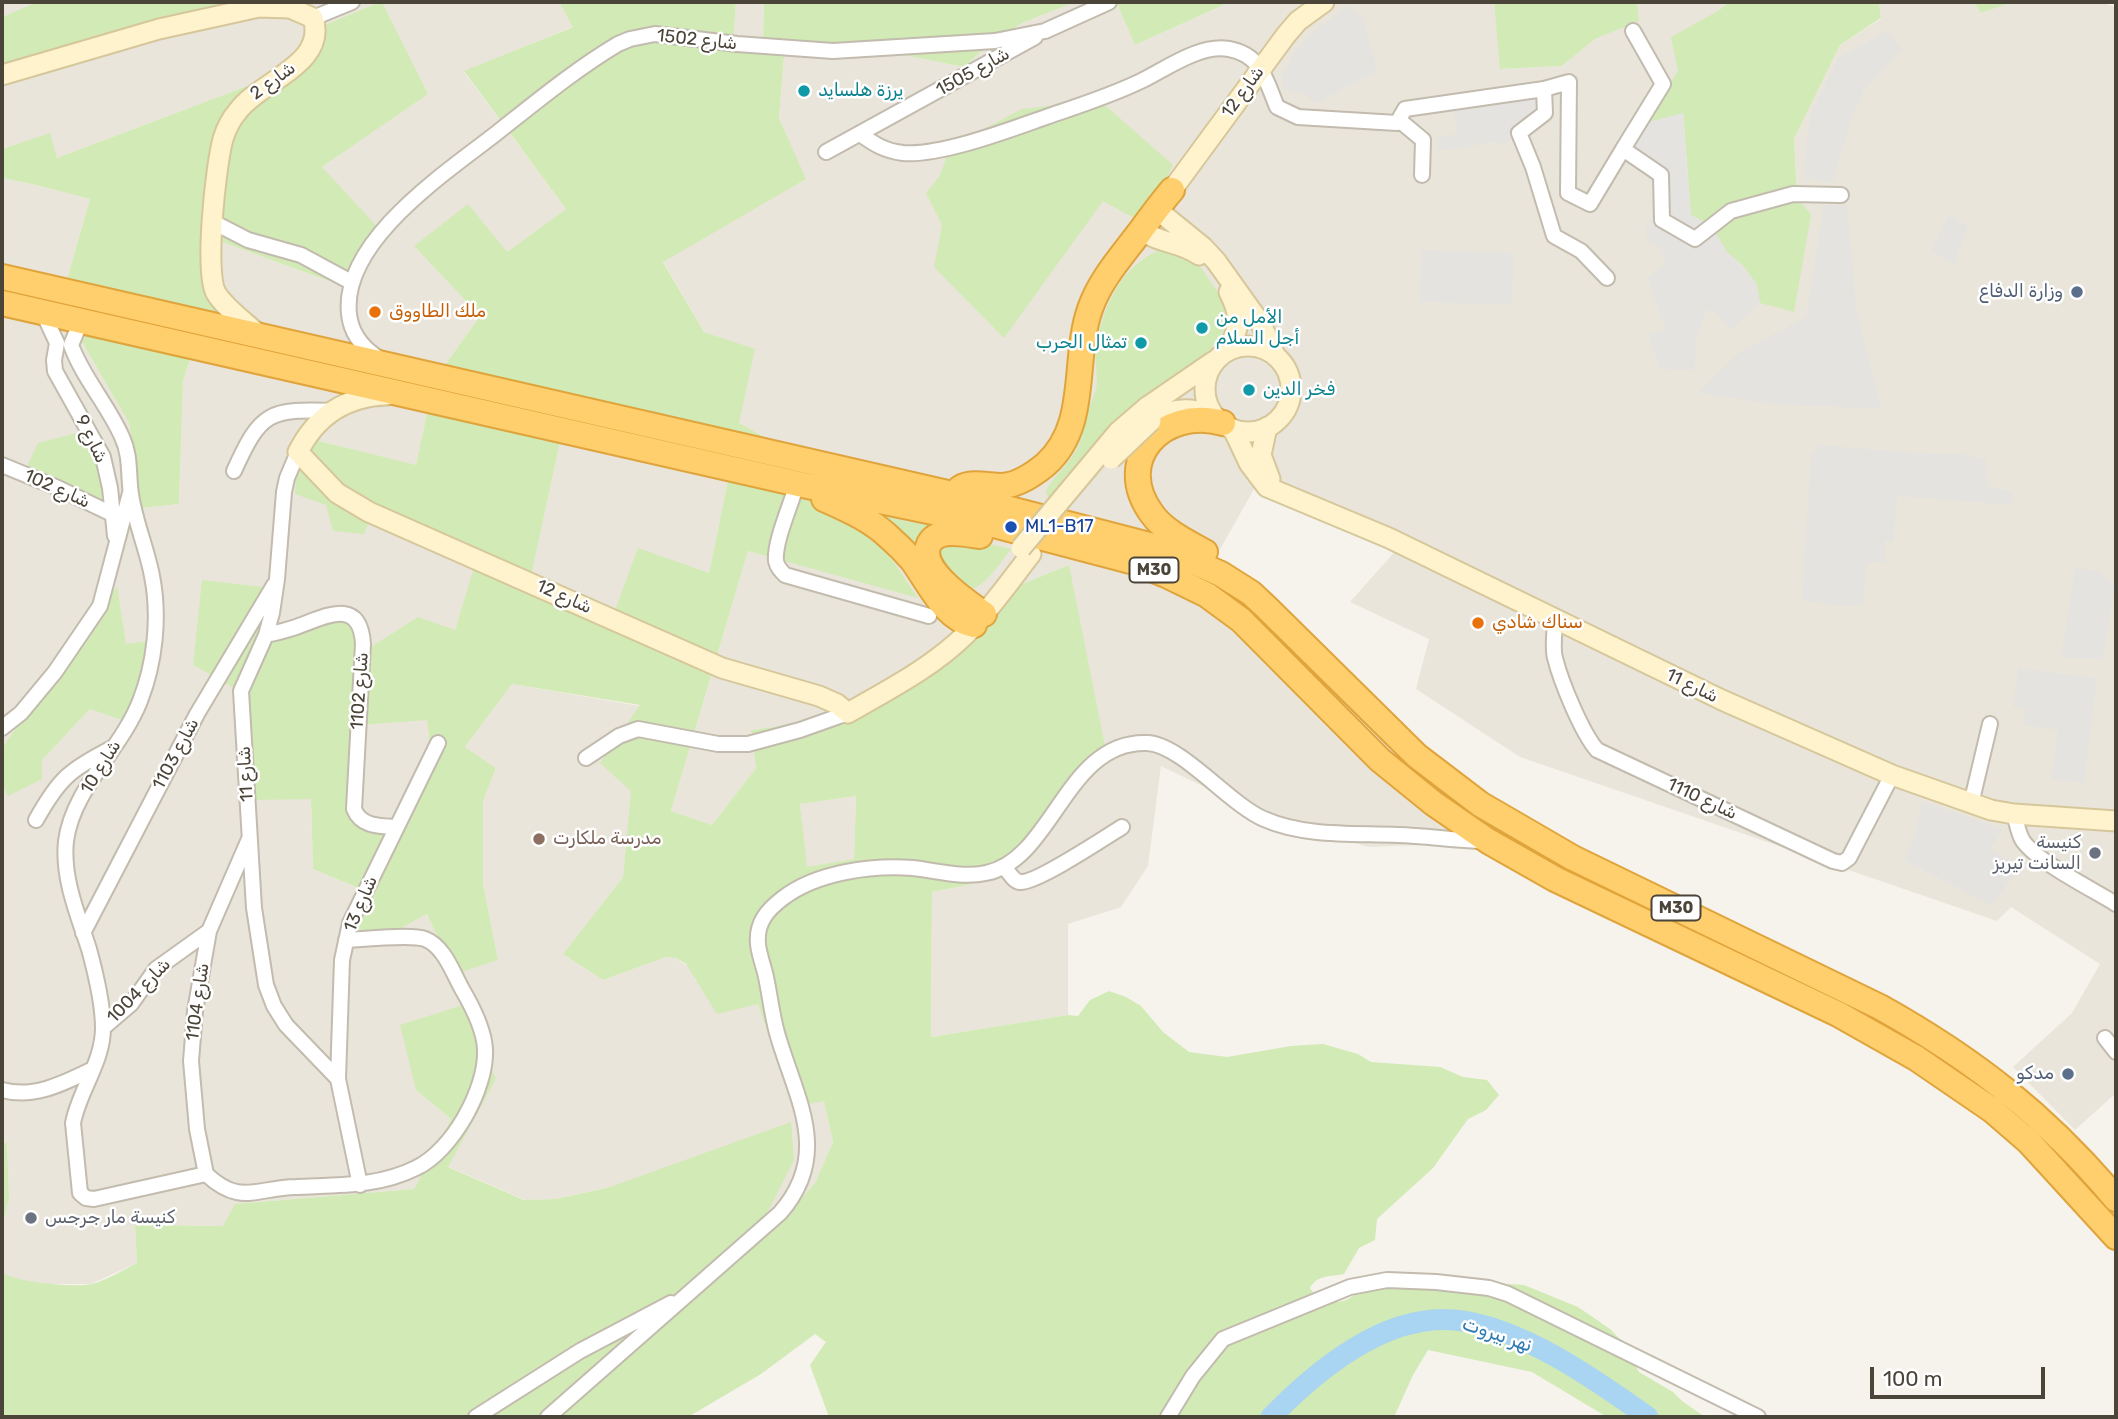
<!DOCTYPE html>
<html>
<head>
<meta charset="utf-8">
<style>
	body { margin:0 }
	#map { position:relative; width:2118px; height:1419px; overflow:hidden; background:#f6f3ec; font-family:Rubik,sans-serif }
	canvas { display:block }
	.frame { position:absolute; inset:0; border:4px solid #4b4439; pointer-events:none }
	.scale { position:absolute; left:1870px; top:1367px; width:175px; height:32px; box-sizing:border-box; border:4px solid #4b4439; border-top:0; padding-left:9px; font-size:21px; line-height:24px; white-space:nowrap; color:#4b4439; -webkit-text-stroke:5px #fff; paint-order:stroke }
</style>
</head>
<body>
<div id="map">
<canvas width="2118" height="1419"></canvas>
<div class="frame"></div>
<div class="scale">100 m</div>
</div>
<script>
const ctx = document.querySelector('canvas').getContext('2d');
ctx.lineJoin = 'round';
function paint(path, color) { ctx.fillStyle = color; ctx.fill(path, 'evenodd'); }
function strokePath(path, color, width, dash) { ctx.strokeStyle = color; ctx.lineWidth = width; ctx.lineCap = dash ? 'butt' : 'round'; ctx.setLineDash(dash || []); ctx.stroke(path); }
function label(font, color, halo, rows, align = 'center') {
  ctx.font = font + ' Rubik,"Noto Sans Arabic",sans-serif'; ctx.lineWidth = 5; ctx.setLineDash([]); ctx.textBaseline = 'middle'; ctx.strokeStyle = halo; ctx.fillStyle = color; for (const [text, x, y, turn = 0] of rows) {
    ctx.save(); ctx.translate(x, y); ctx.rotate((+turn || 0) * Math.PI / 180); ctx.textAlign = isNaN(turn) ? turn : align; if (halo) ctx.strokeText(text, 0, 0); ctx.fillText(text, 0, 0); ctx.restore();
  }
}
paint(new Path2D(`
	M2 2H37L2 17Z
	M305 2H380L322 26 315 37 263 80 57 158 49 134 2 149V66L22 59 201 15 306 4Z
	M382 2H559L574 26 464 72 566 209 507 252 414 246 480 316 434 380 416 466 320 441 370 517 480 552 455 630 368 649 279 634 203 580 193 665 249 696 253 799H311L313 869 356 887 394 932 427 914 455 973 498 960 483 884V801L496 768 465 747 512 684 640 706 623 877 563 954 603 980 666 957 676 958 691 969 696 981 758 1004 793 1107 824 1100 833 1142 815 1183 774 1229 762 1223 609 1187 556 1199 525 1200 447 1166 496 1079 416 1090 451 1119 414 1189 236 1204 224 1226 135 1225 137 1263 91 1284H45L7 1277 2 1272V1228L9 1198 7 1143 2 1142V784L9 795 90 709 123 719 130 713 126 644 116 587 2 748V178L32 184 90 199 60 304 129 423 142 508 179 504 183 381 199 332 220 316 217 304 219 253 222 242 348 288 322 167 427 94Z
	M736 2H764L763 42 793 47 898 54 964 67 987 46 1022 23 1076 2H1116L1135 45 1230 2H1494L1501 69 1562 66 1595 39 1638 21 1637 2H1729L1718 11 1646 123 1714 218 1717 235 1757 285 1797 197 1794 139 1840 45 1881 19 1879 2H1974L1981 13 2013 2H2099L2116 7V1093L2075 1130 2013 1067 2072 1013 2100 964 2011 907 1997 921 1520 757 1416 689 1429 639 1350 602 1406 539 1254 489 1213 562 1500 842 1369 847 1273 820 1161 766 1148 866 1121 907 1068 924V1015L931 1037 932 892 968 885 1069 565 1010 589 920 664 821 717 775 727 751 730 756 768 712 825 671 811 748 551 917 597 836 476 739 423 754 350 704 332 663 261 805 179 779 118 784 57 733 47Z
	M560 442 729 476 709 573 614 613 532 572Z
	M427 719 430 745 392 827 355 820 359 725Z
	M856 796 854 859 806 868 800 804Z`), '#eae5da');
paint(new Path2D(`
	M37 2H305L306 5 201 15 22 59 2 66V17Z
	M380 2H382L428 94 322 167 383 233 348 288 222 242C216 264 215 294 220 316L199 332 183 381 179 504 142 508 129 423 60 304 90 199 32 184 2 178V149L50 133 57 158 263 80 276 74 322 26Z
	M559 2H736L733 47 784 57 779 118 806 179 663 262 704 332 755 349 739 423 836 476 918 598 748 551 671 811 712 825 756 768 751 730 774 727 821 717 883 690 1010 589 1069 565 1105 746 1030 858 968 885 932 892 931 1037 1068 1015 1078 1016 1090 1000 1109 991 1126 997 1141 1006 1163 1032 1189 1052 1227 1057 1291 1046 1323 1044 1358 1054 1371 1062 1440 1067 1463 1077 1487 1080 1499 1095 1486 1110 1468 1119 1433 1168 1377 1219 1375 1240 1359 1248 1344 1274C1330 1277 1318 1274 1310 1288 1321 1307 1348 1307 1360 1288L1496 1283 1524 1285 1578 1307 1610 1329 1623 1342 1639 1372 1673 1392 1682 1401 1705 1417H1607L1532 1372 1428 1350 1413 1375 1394 1417H829L810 1365 826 1342 815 1334 761 1374 688 1417H2V1272C13 1282 76 1288 92 1284 107 1280 123 1270 137 1263L135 1225 223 1226 235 1204 414 1189 451 1119 416 1090 400 1025 463 1005 496 1079 448 1167 524 1200 556 1199 610 1187 791 1122 794 1160 762 1223 774 1229 815 1183 833 1142 824 1101 793 1107 758 1004 717 1014 686 964 676 958 666 957 603 980 563 954 623 877 631 791 600 763 640 705 512 684 465 747 496 768 483 801V884L498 960 455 974 427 914 394 932 351 929 356 887 313 869 311 799 253 800 248 696 193 665 202 580 271 588 255 615 279 634 350 614 368 649 418 617 455 630 479 551 370 518 364 534 333 531 326 505 295 494C297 467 297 458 319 441L416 465 434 380 480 316 414 246 468 204 507 252 566 209 464 71 573 27ZM560 442 729 476 709 573 638 548 614 613 532 572ZM427 720 430 746 392 827 355 820 360 725ZM856 796 854 859 807 867 800 804Z
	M764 2H1076L1022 23 987 46 964 67 898 54 793 47 763 43Z
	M1116 2H1230L1135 45Z
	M1494 2H1637L1639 21 1595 39 1562 66 1500 69Z
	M1729 2H1879L1881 18 1840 45 1794 139 1797 197 1811 215 1794 312 1760 303 1757 285 1743 266 1727 252 1717 235 1714 219 1702 221 1691 215 1683 114 1645 123 1678 71 1671 37 1718 11Z
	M1974 2H2013L1981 13Z
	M1099 100 1173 165 1143 223 1103 201 1004 338 934 267 942 225 926 193 939 177 951 146 1022 109Z
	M1163 249 1189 255 1200 266 1224 302 1227 313 1226 327 1211 349 1126 414 1050 502 1046 492C1050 479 1072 462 1079 445 1083 435 1084 423 1087 413 1090 404 1096 393 1097 383 1097 372 1095 361 1096 350 1101 309 1122 263 1163 249Z
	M88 430 100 464 108 512 25 471 38 443Z
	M875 513 908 522 932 524 920 532 913 549Z
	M968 539 1011 549C1002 560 979 598 963 587 953 581 944 567 936 558L939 543Z
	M117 586 126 644 151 641 150 654 130 713 122 720 90 709 42 760V779L8 796 2 784V748Z
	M2 1142 7 1143 9 1198 2 1228Z`), '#d2eab5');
paint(new Path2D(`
	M1348 6 1363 18 1378 72 1344 88 1321 102 1314 103 1306 94 1284 90 1281 77 1294 53 1313 32Z
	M1887 31 1902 49 1863 91 1850 123 1832 183 1803 177 1810 114 1838 58Z
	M1543 82 1556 83 1552 103 1547 114 1523 135 1499 145 1494 142 1484 143 1457 149 1438 150 1436 138 1457 134 1452 95 1490 92 1491 88Z
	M1683 113 1691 215 1702 221 1714 218 1717 235 1727 252 1743 266 1757 285 1760 303 1731 330 1716 313 1707 309 1695 341 1697 357 1693 370 1660 369 1648 334 1666 330 1647 277 1666 264 1659 247 1648 241 1646 229 1652 217 1653 184 1637 165 1628 158 1645 123Z
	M1824 205H1847L1857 314 1882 409 1772 404 1698 393 1740 352 1806 317Z
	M1949 215 1968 226 1954 264 1931 251Z
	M1422 250 1514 253 1512 305 1420 302Z
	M1821 445 1915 453 1961 454 1985 459 1987 486 2012 491V505L1897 496 1894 541H1885V562L1867 563 1863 605 1839 606 1802 600 1811 454Z
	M2075 568 2096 570 2115 585 2103 659 2061 658Z
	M2018 668 2097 678 2084 783 2051 779 2058 730 2023 725 2025 709 2013 707Z
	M1921 801 2003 829 1990 849 2018 867 1992 906 1904 860 1916 834Z`), '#e5e3e0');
strokePath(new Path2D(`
	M1271 1417C1317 1370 1384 1314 1454 1320 1520 1326 1596 1380 1648 1417`), '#a9d4f2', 21);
const street = new Path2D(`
	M313 18 352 2
	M1633 31 1663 84 1623 149 1661 175 1662 220 1695 239 1731 211 1793 194 1841 195
	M1544 89 1545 113 1519 133 1533 167 1554 236 1581 251 1607 278
	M1399 120 1423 140 1422 175
	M860 134C874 144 885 151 903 153 941 156 1009 130 1046 117 1078 106 1110 96 1141 81 1166 69 1199 44 1229 49 1262 55 1266 81 1277 107L1298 117 1397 123 1405 109 1544 89 1569 82 1568 193 1590 204 1623 149
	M826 152 1035 37
	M213 222 248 240 301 255 351 282
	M43 313 57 343 54 360 55 371 103 457 110 488 115 536
	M81 321 71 345C83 378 108 405 122 437 131 456 128 475 131 494 135 522 147 549 152 576 160 617 155 663 140 701 121 750 73 788 66 841 62 878 78 915 89 949 95 971 103 1005 103 1028 103 1062 79 1091 73 1123L80 1193 86 1198 94 1199 206 1174
	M377 357C362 347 351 333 349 314 341 241 447 172 498 132 536 102 576 69 618 44L630 39 655 34 737 44 833 51 995 41 1045 31 1109 2
	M298 452 287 478 284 492 277 579 272 613 266 635 241 691 254 908 266 985 274 1006 286 1025 338 1079
	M2 465 58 488 112 514
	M234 471C261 411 269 409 334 411
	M797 483C792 503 774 541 776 561 777 567 781 571 785 575L929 616
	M1555 619C1555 631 1552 647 1555 658 1561 682 1582 733 1597 750L1833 861 1842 863 1849 858 1892 775
	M266 635C275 633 284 631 293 628 321 619 360 594 363 644L354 809C361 827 380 826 396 827
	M2 728 21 713 55 672 100 606 130 493
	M586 758 619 736 638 729 718 744H748L800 730 848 713
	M1971 804 1990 724
	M2014 814C2017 823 2018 833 2023 841 2039 863 2092 889 2116 904
	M36 820C60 777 69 771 112 748
	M1004 867C1009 872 1013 881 1020 882 1035 884 1106 837 1122 827
	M83 933 197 714 274 585
	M103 1028 131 1004 156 969 209 931
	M2105 1038 2116 1052
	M2 1090C34 1099 64 1083 93 1069
	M206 1174C240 1206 255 1188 296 1187 337 1185 378 1187 416 1168 452 1151 487 1089 485 1049 484 1029 472 1006 462 989 453 973 444 946 425 939 412 934 363 939 346 940
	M206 1174 197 1129 191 1061 195 1011 209 931 249 839
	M360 1185 338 1079 342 960 350 923 438 743
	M476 1417 580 1351 671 1303
	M548 1417 780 1213C833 1153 795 1097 777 1033 772 1015 770 996 766 977 764 967 759 955 758 944 756 923 767 910 783 898 817 872 872 865 913 868 938 871 962 878 986 873 1053 860 1066 740 1147 743 1181 744 1229 804 1264 819 1305 837 1354 833 1398 835 1426 836 1454 840 1483 841
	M1168 1417 1193 1376 1223 1339 1350 1287 1387 1280 1436 1282 1489 1288 1508 1294 1758 1417`);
const secondary = new Path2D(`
	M2 75 159 29 259 7 290 8 313 18C328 64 260 81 238 111 231 119 226 129 223 139 216 164 204 272 216 293 225 308 245 322 258 334
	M1172 190 1286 35 1298 21 1324 2
	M1155 208 1203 247 1216 261 1261 324 1275 355
	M1141 230C1158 243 1181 242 1199 255
	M1205 389a43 43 0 1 1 86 0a43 43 0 1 1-86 0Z
	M1226 352C1241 327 1242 318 1229 292
	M387 395C346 396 316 416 298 452L337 493 369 512 722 668 819 696 837 704 848 713C888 690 933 667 966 634 990 610 1010 581 1031 554
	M1147 407 1214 361
	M1151 421C1168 410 1187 406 1207 414
	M1267 427 1261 455 1270 479
	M1233 429 1249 463 1267 487 1389 538 1722 700 1892 775 1991 810 2014 814 2116 821`);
const highway = new Path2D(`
	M2 277 956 495 1165 549 1221 574 1251 593 1266 607 1417 756 1480 804 1573 858 1880 1007C1975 1060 2046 1116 2116 1199
	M2 303 803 485 986 523 1134 562 1166 575 1207 595 1241 620 1380 760 1433 803 1488 841 1555 879 1838 1014 1916 1058 1992 1110 2029 1142 2116 1237
	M960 488C972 481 988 486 1002 486 1017 485 1034 474 1045 465 1090 426 1072 360 1090 309 1100 280 1121 257 1139 233 1150 218 1160 204 1172 190
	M824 499C848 510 870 519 889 537 897 544 905 552 912 560 929 583 944 619 974 625
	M980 536C965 534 938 527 929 544 917 569 967 602 984 614
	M1205 552C1187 542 1164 531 1152 514 1112 460 1163 406 1223 423`);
strokePath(street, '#c2bbae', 18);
strokePath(secondary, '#d6c79b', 23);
strokePath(highway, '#e0a43c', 28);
strokePath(street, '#fff', 14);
strokePath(secondary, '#fff3cd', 19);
strokePath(highway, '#ffcf6e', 24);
const secondaryBridge = new Path2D(`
	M1111 459 1151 421
	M1021 548 1118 432 1147 407`);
strokePath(secondaryBridge, '#d6c79b', 23, []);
strokePath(secondaryBridge, '#fff3cd', 19);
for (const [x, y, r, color] of [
	[804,91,7,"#0f9aa8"],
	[2077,292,7,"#5c6f8a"],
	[375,312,7,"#e8710a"],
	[1202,328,7,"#0f9aa8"],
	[1141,343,7,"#0f9aa8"],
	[1249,390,7,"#0f9aa8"],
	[1011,527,7,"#1a4fb4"],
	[1478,623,7,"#e8710a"],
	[539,839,7,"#8d6e63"],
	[2095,853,7,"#6b7280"],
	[2068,1074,7,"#5c6f8a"],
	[31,1218,7,"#6b7280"]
]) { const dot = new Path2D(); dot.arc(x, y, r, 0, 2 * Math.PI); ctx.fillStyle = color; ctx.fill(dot); strokePath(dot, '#fff', 2.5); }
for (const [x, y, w] of [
	[1154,570,49],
	[1676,908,49]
]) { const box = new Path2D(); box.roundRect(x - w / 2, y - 12.5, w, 25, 5); ctx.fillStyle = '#fff'; ctx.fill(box); strokePath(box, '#4b4439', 2); }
label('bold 16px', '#4b4439', null, [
	["M30",1154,570],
	["M30",1676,908]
]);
label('18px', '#4b4439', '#fff', [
	["شارع 1502",697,40,6],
	["شارع 1505",973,72,-29],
	["شارع 2",273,81,-36],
	["شارع 12",1243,92,-54],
	["شارع 9",91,439,64],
	["شارع 102",57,489,24],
	["شارع 12",564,597,24],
	["شارع 11",1692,686,26],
	["شارع 1102",360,691,-86],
	["شارع 1103",176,754,-62],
	["شارع 10",101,767,-58],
	["شارع 11",246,774,-93],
	["شارع 1110",1702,799,25],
	["شارع 13",361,904,-67],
	["شارع 1004",139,991,-46],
	["شارع 1104",198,1002,-82]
]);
label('18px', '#0d838f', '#fff', [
	["يرزة هلسايد",818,91],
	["الأمل من",1216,318],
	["أجل السلام",1216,339],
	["تمثال الحرب",1127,343,"right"],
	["فخر الدين",1263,390]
], 'left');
label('18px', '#4e5e75', '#fff', [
	["وزارة الدفاع",2063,292],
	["مدكو",2054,1074]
], 'right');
label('18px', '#c56008', '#fff', [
	["ملك الطاووق",389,312],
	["سناك شادي",1492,623]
], 'left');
label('18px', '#164399', '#fff', [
	["ML1-B17",1025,527]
], 'left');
label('18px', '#785e54', '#fff', [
	["مدرسة ملكارت",553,839]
], 'left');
label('18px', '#5b616d', '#fff', [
	["كنيسة",2081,843],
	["السانت تيريز",2081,864],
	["كنيسة مار جرجس",45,1218,"left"]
], 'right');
label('italic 19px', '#2e7ab2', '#fff', [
	["نهر بيروت",1497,1335,19]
]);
</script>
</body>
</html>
